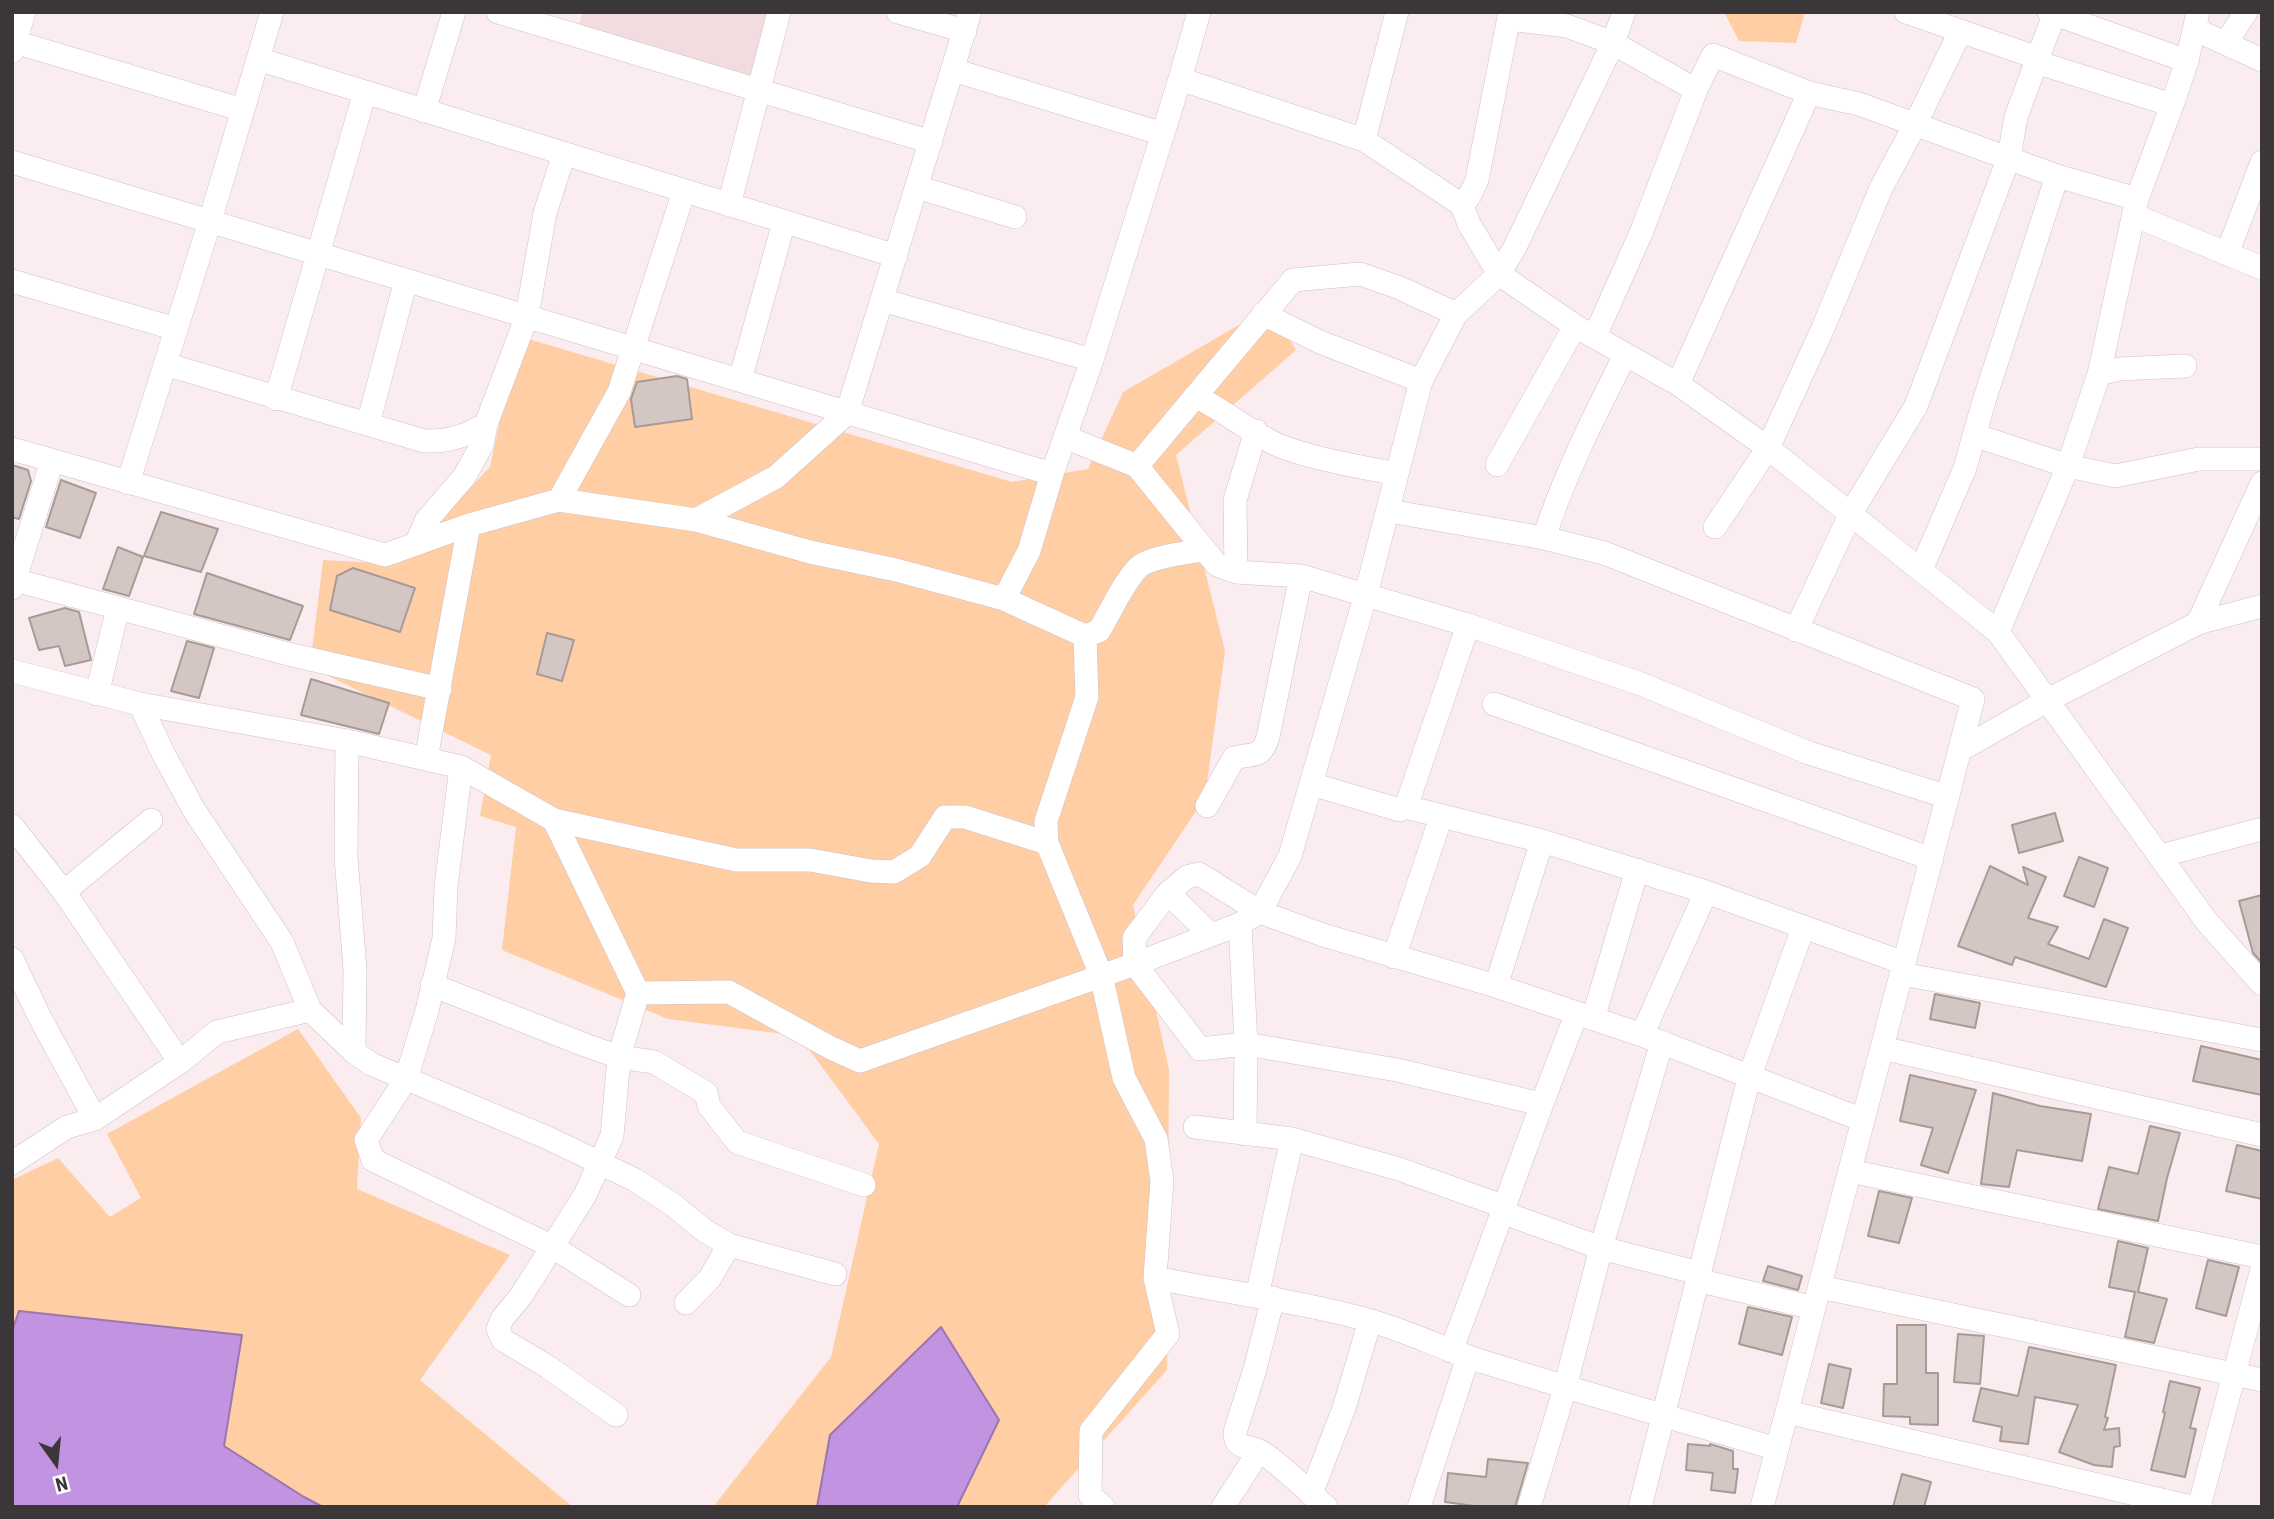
<!DOCTYPE html>
<html>
<head>
<meta charset="utf-8">
<style>
	body { margin:0 }
	#map { position:relative; width:2274px; height:1519px; overflow:hidden; background:#fbecef; font-family:"Roboto Condensed",sans-serif }
	canvas { display:block }
	.frame { position:absolute; inset:0; border:14px solid #3b3637; pointer-events:none }
	.north { position:absolute; left:21px; top:1428px; width:70px; height:70px; -webkit-text-stroke:5px #fff; paint-order:stroke; rotate:165deg; font-size:19px; font-weight:700; line-height:28px; text-align:center; color:#3b3637 }
	.north::after { content:''; display:block; margin:auto; width:24px; height:32px; background:#3b3637; clip-path:polygon(50% 0,100% 100%,50% 72%,0 100%) }
</style>
</head>
<body>
<div id="map">
<canvas width="2274" height="1519"></canvas>
<div class="frame"></div>
<div class="north">N</div>
</div>
<script>
const ctx = document.querySelector('canvas').getContext('2d');
ctx.lineJoin = 'round';
function paint(path, color) { ctx.fillStyle = color; ctx.fill(path, 'evenodd'); }
function strokePath(path, color, width, dash) { ctx.strokeStyle = color; ctx.lineWidth = width; ctx.lineCap = dash ? 'butt' : 'round'; ctx.setLineDash(dash || []); ctx.stroke(path); }
paint(new Path2D(`
	M583 12H771L753 77 579 24Z`), '#f2dce0');
paint(new Path2D(`
	M1724 12H1805L1796 43 1739 41Z
	M1270 307 1296 350 1176 455 1225 651 1205 798 1133 905 1169 1070 1167 1370 1044 1507H713L831 1357 879 1144 799 1036 668 1019 502 950 516 827 480 816 491 755 310 667 323 560 398 564 490 467 518 336 1012 482 1088 469 1123 392Z
	M298 1029 361 1118 357 1189 510 1255 420 1380 573 1507H12V1180L58 1158 110 1217 141 1198 107 1134Z`), '#ffcea5');
const water = new Path2D(`
	M19 1311 242 1335 224 1446 304 1497 323 1507H12V1331Z
	M941 1327 999 1420 957 1507H817L830 1435Z`);
paint(water, '#c293e1');
strokePath(water, '#9a77ae', 2);
const building = new Path2D(`
	M677 376 687 379 692 419 635 427 631 399 637 382Z
	M12 465 28 470 31 481 19 519 12 517Z
	M61 480 96 493 80 538 46 527Z
	M161 512 218 529 201 572 144 556Z
	M118 547 143 557 129 596 103 589Z
	M353 568 415 588 400 632 330 610 337 576Z
	M207 573 303 606 290 640 194 614Z
	M65 608 79 612 91 660 65 666 59 646 39 650 29 618Z
	M547 633 574 640 562 681 537 674Z
	M187 641 214 648 199 698 171 691Z
	M311 679 389 703 379 734 301 715Z
	M2055 813 2063 841 2019 853 2012 825Z
	M2079 857 2108 868 2094 907 2064 896Z
	M1990 866 2028 885 2023 867 2046 877 2028 918 2058 927 2048 944 2089 959 2104 919 2128 928 2106 987 2015 957 2012 965 1958 946Z
	M2262 895V963L2253 953 2239 901Z
	M1935 994 1980 1003 1975 1028 1930 1019Z
	M2201 1046 2262 1060V1095L2193 1081Z
	M1910 1075 1976 1090 1948 1173 1921 1165 1933 1128 1900 1121Z
	M1993 1093 2040 1106 2091 1114 2082 1161 2017 1150 2009 1187 1981 1184Z
	M2150 1126 2180 1133 2167 1178 2158 1221 2098 1209 2109 1167 2138 1174Z
	M2237 1145 2262 1151V1199L2226 1191Z
	M1879 1191 1912 1198 1899 1243 1868 1236Z
	M2118 1241 2148 1248 2138 1292 2167 1299 2154 1343 2125 1337 2135 1292 2109 1287Z
	M2208 1260 2239 1267 2226 1316 2196 1308Z
	M1768 1266 1802 1276 1798 1290 1763 1281Z
	M1748 1307 1792 1317 1782 1355 1739 1344Z
	M1897 1325H1926V1373H1938V1425L1910 1424V1417L1883 1416 1884 1384H1897Z
	M1958 1334 1984 1336 1980 1384 1954 1382Z
	M2029 1347 2116 1365 2105 1417 2108 1418 2104 1430 2119 1428 2120 1446 2114 1447 2112 1467 2094 1465 2059 1452 2078 1405 2035 1397 2028 1444 2000 1441 2002 1427 1973 1421 1981 1388 2018 1396Z
	M1829 1364 1851 1369 1843 1408 1821 1403Z
	M2170 1381 2200 1388 2190 1428 2196 1429 2185 1477 2151 1470 2165 1413 2163 1412Z
	M1688 1444 1710 1446V1444L1733 1451V1469H1738L1735 1493 1711 1490 1713 1473 1686 1470Z
	M1488 1459 1528 1463 1515 1507H1482L1445 1502 1448 1473 1486 1477Z
	M1902 1474 1931 1482 1924 1507H1893Z`);
paint(building, '#d4c7c3');
strokePath(building, '#a89b97', 2);
const minor = new Path2D(`
	M498 12 931 142
	M898 12 965 31
	M1906 12 2038 58
	M2049 12 2187 61
	M1509 19 1567 26 1613 43 1696 90
	M2194 29 2262 60
	M15 42 243 110
	M2226 43 2246 12
	M12 51 24 12
	M258 59 896 256
	M2036 62 2172 105
	M953 70 1163 134
	M1180 79 1364 140 1462 205 1469 224 1499 274 1575 326 1678 384 1768 448 1998 632 2207 922 2262 984
	M424 111 454 12
	M1364 140 1397 12
	M12 162 1052 474
	M917 187 1015 217
	M729 205 779 12
	M1462 205 1470 195 1477 180 1510 12
	M2133 215 2262 268
	M2227 254 2262 162
	M12 281 176 329
	M882 300 1092 360
	M1263 314 1320 342 1421 381
	M1595 336 1641 233 1696 90 1713 55 1809 93 1859 104 2057 176 2137 199
	M165 364 424 441C448 442 466 436 486 424
	M2099 374 2119 369 2185 366
	M740 380 784 222
	M1678 384 1809 93
	M1195 396C1224 410 1252 434 1280 446 1313 459 1362 467 1397 474
	M276 399 365 92
	M368 424 406 280
	M1974 435 2068 466 2115 476 2199 459H2262
	M1065 437 1137 466 1217 565 1236 572 1301 576 1468 625 1641 684 1809 753 1948 797
	M12 449 385 555 469 525 559 500 696 520 810 552 896 570 1004 599 1085 636 1099 631C1108 616 1127 576 1140 566 1154 556 1186 553 1203 550
	M1497 465 1575 326
	M1137 466 1293 280 1360 274 1400 288 1456 314
	M128 483 210 221 272 12
	M559 500 619 392 684 191
	M1389 511 1544 538 1604 553 1973 699 1762 1507
	M696 520 776 477 847 413 970 12
	M1715 527 1768 448 1823 328 1881 188 1915 125 1960 32
	M1544 538C1564 475 1595 415 1625 355
	M416 544 426 521 464 477 482 445 486 424 527 316 545 213 564 154
	M1921 570 1965 468 1984 401 2057 176
	M1236 572 1235 500 1256 431
	M15 580 288 654 440 689
	M12 588 52 461
	M1004 599 1029 551 1052 474 1092 360 1180 79 1199 12
	M2198 623 2262 483
	M1796 630 1851 513 1916 406 2009 157 2016 117 2055 12
	M1998 632 2068 466 2099 374 2137 199 2172 105 2187 61 2198 12
	M1085 636 1087 697 1046 821 1047 843 1101 975 1124 1078 1156 1139 1162 1181 1155 1278 1168 1334 1091 1431 1090 1495 1103 1507
	M12 671 140 704 347 741 461 767 554 820 638 993 619 1057 612 1136 585 1195 521 1296 502 1319 498 1329 503 1340 548 1367 616 1415
	M97 694 118 608
	M140 704 164 755 194 810 282 942 310 1010 354 1052 371 1064 548 1138 600 1163 635 1180 672 1204 705 1231 729 1245 835 1274
	M1494 704 1932 859
	M347 741 346 857 355 969 354 1052
	M1960 750 2048 700 2198 623 2262 606
	M426 759 469 525
	M461 767 446 886 444 938 427 1011 406 1079 366 1140 373 1160 553 1247 629 1295
	M1311 784 1400 810 1406 807 1542 841 1706 892 1904 963
	M1207 806 1234 758C1254 753 1261 759 1268 737L1301 576
	M1406 807 1468 625
	M554 820 736 860H810L871 871 894 872 920 856 945 817H965L1047 843
	M12 826 64 892 180 1062
	M2160 856 2262 829
	M64 892 151 820
	M1168 893 1211 935
	M1240 924 1246 1044 1245 1134
	M1394 957 1441 817
	M12 959 39 1016 95 1119
	M1902 974 2262 1040
	M432 985 585 1045 619 1057 654 1062 706 1093 709 1106 737 1142 864 1185
	M1496 986 1542 841
	M638 993 729 992 831 1048 860 1061 1135 964 1240 924 1260 912 1290 856 1366 594 1421 381 1456 314 1499 274 1515 247 1613 43 1624 12
	M1593 1019 1637 870
	M1642 1035 1706 892
	M1882 1048 2262 1135
	M1541 1104 1397 1070 1246 1044 1200 1049 1135 964 1134 938 1168 893 1187 877 1199 874 1260 912 1323 935 1496 986 1642 1035 1863 1120
	M1195 1127 1292 1139 1399 1169 1505 1207
	M12 1163 67 1127 95 1119 180 1062 217 1032 310 1010
	M1850 1171 2262 1257
	M1504 1213 1601 1248 1699 1273
	M1155 1278C1226 1292 1298 1301 1368 1320 1408 1331 1447 1351 1487 1363 1583 1393 1681 1420 1777 1449
	M1697 1280 1814 1308
	M1820 1287 2262 1380
	M1257 1296 1292 1139
	M1273 1298 1255 1369 1235 1432C1235 1448 1244 1445 1257 1450 1272 1456 1311 1494 1326 1507
	M686 1303 710 1278 729 1245
	M1451 1351C1494 1239 1532 1125 1577 1013
	M1787 1412 2191 1507
	M1311 1494 1344 1408 1370 1321
	M1223 1507 1259 1451
	M1419 1507 1468 1357
	M1529 1507 1565 1388 1601 1248 1662 1042
	M1640 1507 1749 1078 1803 928
	M2199 1507 2262 1269`);
strokePath(minor, '#cfc1c4', 24);
strokePath(minor, '#fff', 23);
</script>
</body>
</html>
